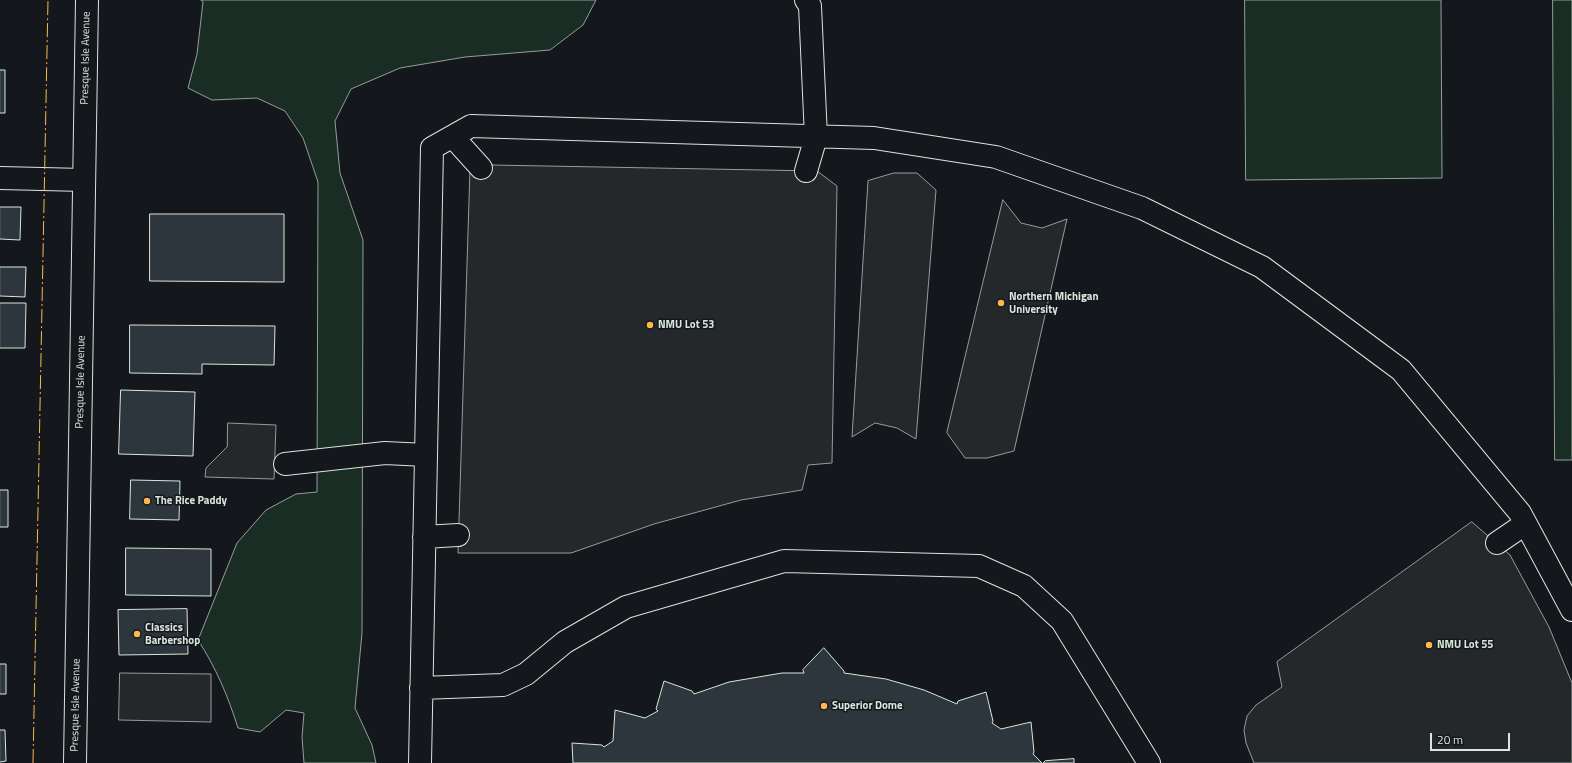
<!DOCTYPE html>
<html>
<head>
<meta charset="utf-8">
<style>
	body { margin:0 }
	#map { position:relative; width:1572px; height:763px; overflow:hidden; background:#14181c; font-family:"Titillium Web",sans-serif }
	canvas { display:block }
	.scale { position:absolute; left:1430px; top:733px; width:80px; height:18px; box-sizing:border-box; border:2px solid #d8e6dc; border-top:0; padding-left:5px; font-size:12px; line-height:14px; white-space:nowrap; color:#d8e6dc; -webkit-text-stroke:3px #14181c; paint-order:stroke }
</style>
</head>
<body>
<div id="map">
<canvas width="1572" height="763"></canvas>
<div class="scale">20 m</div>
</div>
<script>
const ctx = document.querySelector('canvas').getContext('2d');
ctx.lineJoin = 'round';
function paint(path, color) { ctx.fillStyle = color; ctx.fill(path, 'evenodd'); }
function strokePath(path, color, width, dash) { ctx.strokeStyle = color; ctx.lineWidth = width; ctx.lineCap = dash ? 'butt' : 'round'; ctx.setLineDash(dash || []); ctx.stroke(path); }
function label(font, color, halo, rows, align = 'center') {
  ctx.font = font + ' "Titillium Web",sans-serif'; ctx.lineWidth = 3; ctx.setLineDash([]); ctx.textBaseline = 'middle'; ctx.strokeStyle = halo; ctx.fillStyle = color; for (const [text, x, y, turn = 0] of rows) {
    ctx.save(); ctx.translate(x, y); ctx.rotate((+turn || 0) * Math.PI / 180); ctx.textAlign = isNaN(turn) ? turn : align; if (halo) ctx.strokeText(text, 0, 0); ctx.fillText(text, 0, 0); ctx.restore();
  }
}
const green = new Path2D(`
	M201 0H596L583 25 550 50 465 57 400 68 351 89 335 121 340 173 363 240 362 633 355 708 372 745 376 763H304L302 737 304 713 286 710 260 732 238 728C228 696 216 668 198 640L237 543 266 510 296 494 317 492 318 182 303 138 285 111 257 98 212 100 188 88 197 54 203 2Z
	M1245 0H1441L1442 178 1246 180Z
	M1553 0H1572V460H1555Z`);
paint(green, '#1a2d24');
strokePath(green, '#939e99', 1);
const parking = new Path2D(`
	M491 165 817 171 837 186 832 463 808 465 802 490 741 500 654 524 571 553H458L470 169Z
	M894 173H917L936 190 916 439 897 428 875 423 852 437 868 181Z
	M1003 200 1021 223 1042 228 1067 219 1014 451 987 458H965L947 433Z
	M228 423 276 425 274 479 205 477 206 468 227 447Z
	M1472 522 1510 555 1549 627 1572 683V763H1254L1246 743 1244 730 1247 716 1256 705 1282 687 1277 662Z
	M120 673 211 674V722L119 720Z`);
paint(parking, '#24282b');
strokePath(parking, '#939e99', 1);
const building = new Path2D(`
	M0 70H5V113H0Z
	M0 207H21L20 240 0 239Z
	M150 214H284V282L150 281Z
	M0 267H26L25 297 0 296Z
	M0 303H26L25 348H0Z
	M130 325 275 326 274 365 202 364V374L130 373Z
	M121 390 195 392 193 456 119 454Z
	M131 480 180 481 179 520 130 519Z
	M0 490H8V527H0Z
	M126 548 211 549V596L126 595Z
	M187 609 188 654 119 655 118 610Z
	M824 648 844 671V673L886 679 924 690 957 704 958 701 986 692 993 721 992 723 1001 729 1031 722 1034 752 1033 754 1042 763H573L572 743 602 745 604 747 613 741 615 710 645 718 658 711 656 709 664 681 692 691 694 694 729 682 782 673H804L803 670Z
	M0 664H6V694H0Z
	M0 730H5L6 761 0 762Z
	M1074 759V763H1043L1045 761Z`);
paint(building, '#2c363c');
strokePath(building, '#d8e6dc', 1);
const minor = new Path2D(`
	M453 137 481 168
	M806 171 816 137 810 6 806 0
	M0 178 84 180
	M285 464 385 453 426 455
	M424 537 458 535
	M1497 543 1525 524
	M421 688 503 685 526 674 565 642 626 607 784 561 979 566 1024 586 1062 621 1149 763
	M420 763 432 148 471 126 874 138 996 157 1142 208 1262 267 1401 370 1520 513 1572 610`);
const major = new Path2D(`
	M75 763 87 0`);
strokePath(minor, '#d8e6dc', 24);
strokePath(major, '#d8e6dc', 24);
strokePath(minor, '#14181c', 22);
strokePath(major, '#14181c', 22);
strokePath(new Path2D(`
	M33 763 48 0`), '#ffb74d', 1, [14, 3, 2, 3]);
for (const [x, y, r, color] of [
	[1001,303,4,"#ffb74d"],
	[650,325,4,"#ffb74d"],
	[147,501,4,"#ffb74d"],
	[137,634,4,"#ffb74d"],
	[1429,645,4,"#ffb74d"],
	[824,706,4,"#ffb74d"]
]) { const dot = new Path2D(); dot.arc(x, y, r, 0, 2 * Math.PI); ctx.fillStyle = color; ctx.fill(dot); strokePath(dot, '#14181c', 1.5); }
label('11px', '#d8e6dc', '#14181c', [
	["Presque Isle Avenue",86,58,-89],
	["Presque Isle Avenue",81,382,-89],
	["Presque Isle Avenue",76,705,-89]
]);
label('bold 11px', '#d8e6dc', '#14181c', [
	["Northern Michigan",1009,297],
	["University",1009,310],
	["NMU Lot 53",658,325],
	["The Rice Paddy",155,501],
	["Classics",145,628],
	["Barbershop",145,641],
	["NMU Lot 55",1437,645],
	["Superior Dome",832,706]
], 'left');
</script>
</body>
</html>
